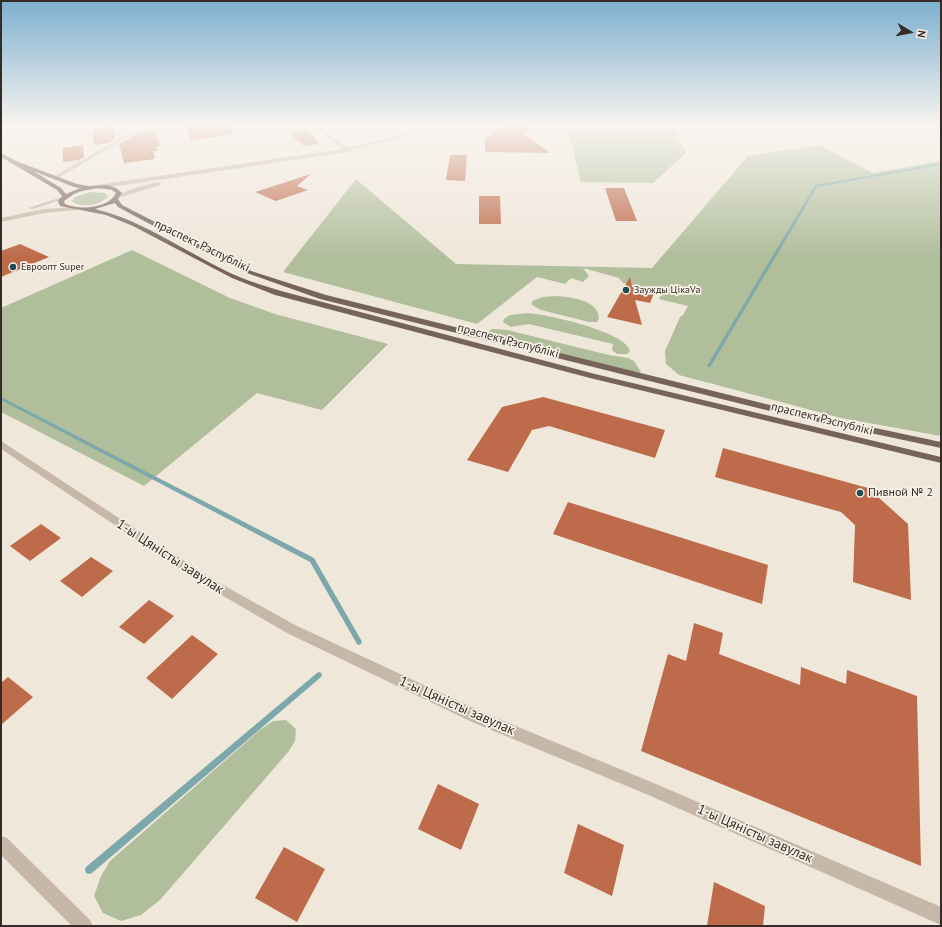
<!DOCTYPE html>
<html>
<head>
<meta charset="utf-8">
<style>
	body { margin:0 }
	#map { position:relative; width:942px; height:927px; overflow:hidden; background:#f0e7db; font-family:"PT Sans",sans-serif }
	canvas { display:block }
	.frame { position:absolute; inset:0; border:2px solid #352c28; pointer-events:none }
	.north { position:absolute; left:890px; top:12px; width:40px; height:40px; -webkit-text-stroke:3px #f8f1e7; paint-order:stroke; rotate:100deg; font-size:11px; font-weight:700; line-height:16px; text-align:center; color:#352c28 }
	.north::after { content:''; display:block; margin:auto; width:14px; height:18px; background:#352c28; clip-path:polygon(50% 0,100% 100%,50% 72%,0 100%) }
</style>
</head>
<body>
<div id="map">
<canvas width="942" height="927"></canvas>
<div class="frame"></div>
<div class="north">N</div>
</div>
<script>
const ctx = document.querySelector('canvas').getContext('2d');
ctx.lineJoin = 'round';
function paint(path, color) { ctx.fillStyle = color; ctx.fill(path, 'evenodd'); }
function strokePath(path, color, width, dash) { ctx.strokeStyle = color; ctx.lineWidth = width; ctx.lineCap = dash ? 'butt' : 'round'; ctx.setLineDash(dash || []); ctx.stroke(path); }
function label(font, color, halo, rows, align = 'center') {
  ctx.font = font + ' "PT Sans",sans-serif'; ctx.lineWidth = 3.5; ctx.setLineDash([]); ctx.textBaseline = 'middle'; ctx.strokeStyle = halo; ctx.fillStyle = color; for (const [text, x, y, turn = 0] of rows) {
    ctx.save(); ctx.translate(x, y); ctx.rotate((+turn || 0) * Math.PI / 180); ctx.textAlign = isNaN(turn) ? turn : align; if (halo) ctx.strokeText(text, 0, 0); ctx.fillText(text, 0, 0); ctx.restore();
  }
}
paint(new Path2D(`
	M567 126H674L679 133 677 136 686 153 653 183 581 182Z
	M819 145 873 173 941 161V436L841 418 679 375 666 364 665 351 680 317 683 315 688 306 659 299 662 291 623 283 619 278 583 268 589 276 583 282 571 278 565 284 537 277 477 324 283 272 356 179 456 264 652 268 748 156Z
	M90 192 104 193 108 196C102 205 81 209 72 201L75 197Z
	M132 250 230 298 275 314 388 344 322 410 257 393 144 486 1 412V308Z
	M556 296C571 297 599 300 599 319L597 322H589L541 310 532 305V301L543 297Z
	M528 313C546 314 627 332 630 351L627 354H617L612 350 613 344 529 324 511 327 503 322 504 319 510 315Z
	M492 329 507 330 609 355 628 358 634 361 641 372 638 373 490 336 488 332Z
	M286 720 296 729 295 741 289 751 160 900 141 915 121 921 103 913 94 896 101 876 110 861 260 730 273 721Z`), '#b1be9c');
paint(new Path2D(`
	M941 163V165L817 187 711 366 710 367H708L707 366 815 185Z
	M1 397 314 558 361 640 362 642 361 644 359 645 357 644 310 562 1 400Z
	M319 672 321 673 322 675 321 677 92 873 89 874 86 873 85 870 86 867 317 673Z`), '#7ca8ab');
paint(new Path2D(`
	M100 126H112V129H115V139L109 143 94 145 93 129H100Z
	M185 126H232L233 134 191 140Z
	M502 126H534L524 134 550 153 485 152V139Z
	M154 129 160 146 156 147 157 151H153L155 159 124 163 119 144 142 131Z
	M307 129 319 144 304 146 287 132Z
	M83 145 84 157 79 160 63 162V148Z
	M450 155H467L465 181 446 180Z
	M311 174 297 186 308 190 276 201 255 192Z
	M605 188H624L637 221H616Z
	M479 196H500L501 224H479Z
	M20 244 49 257 1 277V251Z
	M630 277 632 287 655 291 650 303 635 300 642 325 607 317Z
	M543 397 665 430 655 458 549 426 532 430 508 472 467 460 502 407Z
	M723 448 868 488 908 524 911 600 853 582 855 525 841 512 715 477Z
	M568 502 768 565 762 604 553 534Z
	M41 524 61 538 30 561 10 546Z
	M91 557 113 571 82 597 60 581Z
	M149 600 174 616 144 644 119 627Z
	M694 623 723 633 719 654 800 685 801 667 846 684 847 670 917 696 921 866 641 751 668 654 686 661Z
	M192 635 218 654 172 699 146 678Z
	M8 677 33 697 1 725V683Z
	M438 784 479 804 461 850 418 829Z
	M578 824 624 845 612 896 564 873Z
	M284 847 325 869 297 922 255 898Z
	M714 882 765 906 763 926H707Z`), '#be6b4b');
paint(new Path2D(`
	M141 126H147L58 178 53 177Z
	M313 126H318L348 148 397 136 426 126H433L401 138 351 150 349 153 347 152 97 189 94 187 97 185 343 149Z
	M442 126H449L427 135 423 134Z
	M158 182 160 183V185L118 198 115 196 135 188Z
	M62 197 67 198 33 209 28 208Z
	M75 207 77 208V210L44 213 1 222V218L44 209Z
	M1 441 214 580 295 625 482 712 656 784 941 907V925L646 794 472 722 287 633 206 586 1 449Z
	M1 836 7 838 90 920 93 926H72L1 855Z`), '#c7b7a8');
paint(new Path2D(`
	M1 153 16 161 77 184 88 186 107 185 116 188 122 193 118 199 122 205 251 271 326 295 786 409 941 442V448L786 415 320 299 247 273 146 222 118 207 115 203 95 209C146 221 189 255 237 276 251 282 266 286 281 291L595 374 941 457V463L590 378 275 295 232 278 133 226 106 215 60 206 58 201 62 196 57 190 1 157ZM33 171 74 187 80 188 66 194 61 188ZM98 188 112 190 116 193C109 209 79 210 65 204L64 201 74 194 82 191Z`), '#76645a');
const sky = ctx.createLinearGradient(0, 0, 0, 256);
sky.addColorStop(0, '#7dafd0');
sky.addColorStop(0.49, '#f8f4ef');
sky.addColorStop(1, '#f8f4ef00');
ctx.fillStyle = sky;
ctx.fillRect(0, 0, 942, 256);
for (const [x, y, r, color] of [
	[13,267,4,"#204e53"],
	[626,290,4,"#204e53"],
	[860,493,4,"#204e53"]
]) { const dot = new Path2D(); dot.arc(x, y, r, 0, 2 * Math.PI); ctx.fillStyle = color; ctx.fill(dot); strokePath(dot, '#f8f1e7', 1.5); }
label('10px', '#352c28', '#f8f1e7', [
	["Евроопт Super",21,267],
	["Заужды ЦікаVа",634,290]
], 'left');
label('12px', '#352c28', '#f8f1e7', [
	["праспект Рэспублікі",202,246,26],
	["праспект Рэспублікі",508,341,15],
	["праспект Рэспублікі",822,419,14]
]);
label('12px', '#352c28', '#f8f1e7', [
	["Пивной № 2",868,493]
], 'left');
label('14px', '#352c28', '#f8f1e7', [
	["1-ы Цяністы завулак",170,557,33],
	["1-ы Цяністы завулак",457,706,24],
	["1-ы Цяністы завулак",755,834,24]
]);
</script>
</body>
</html>
